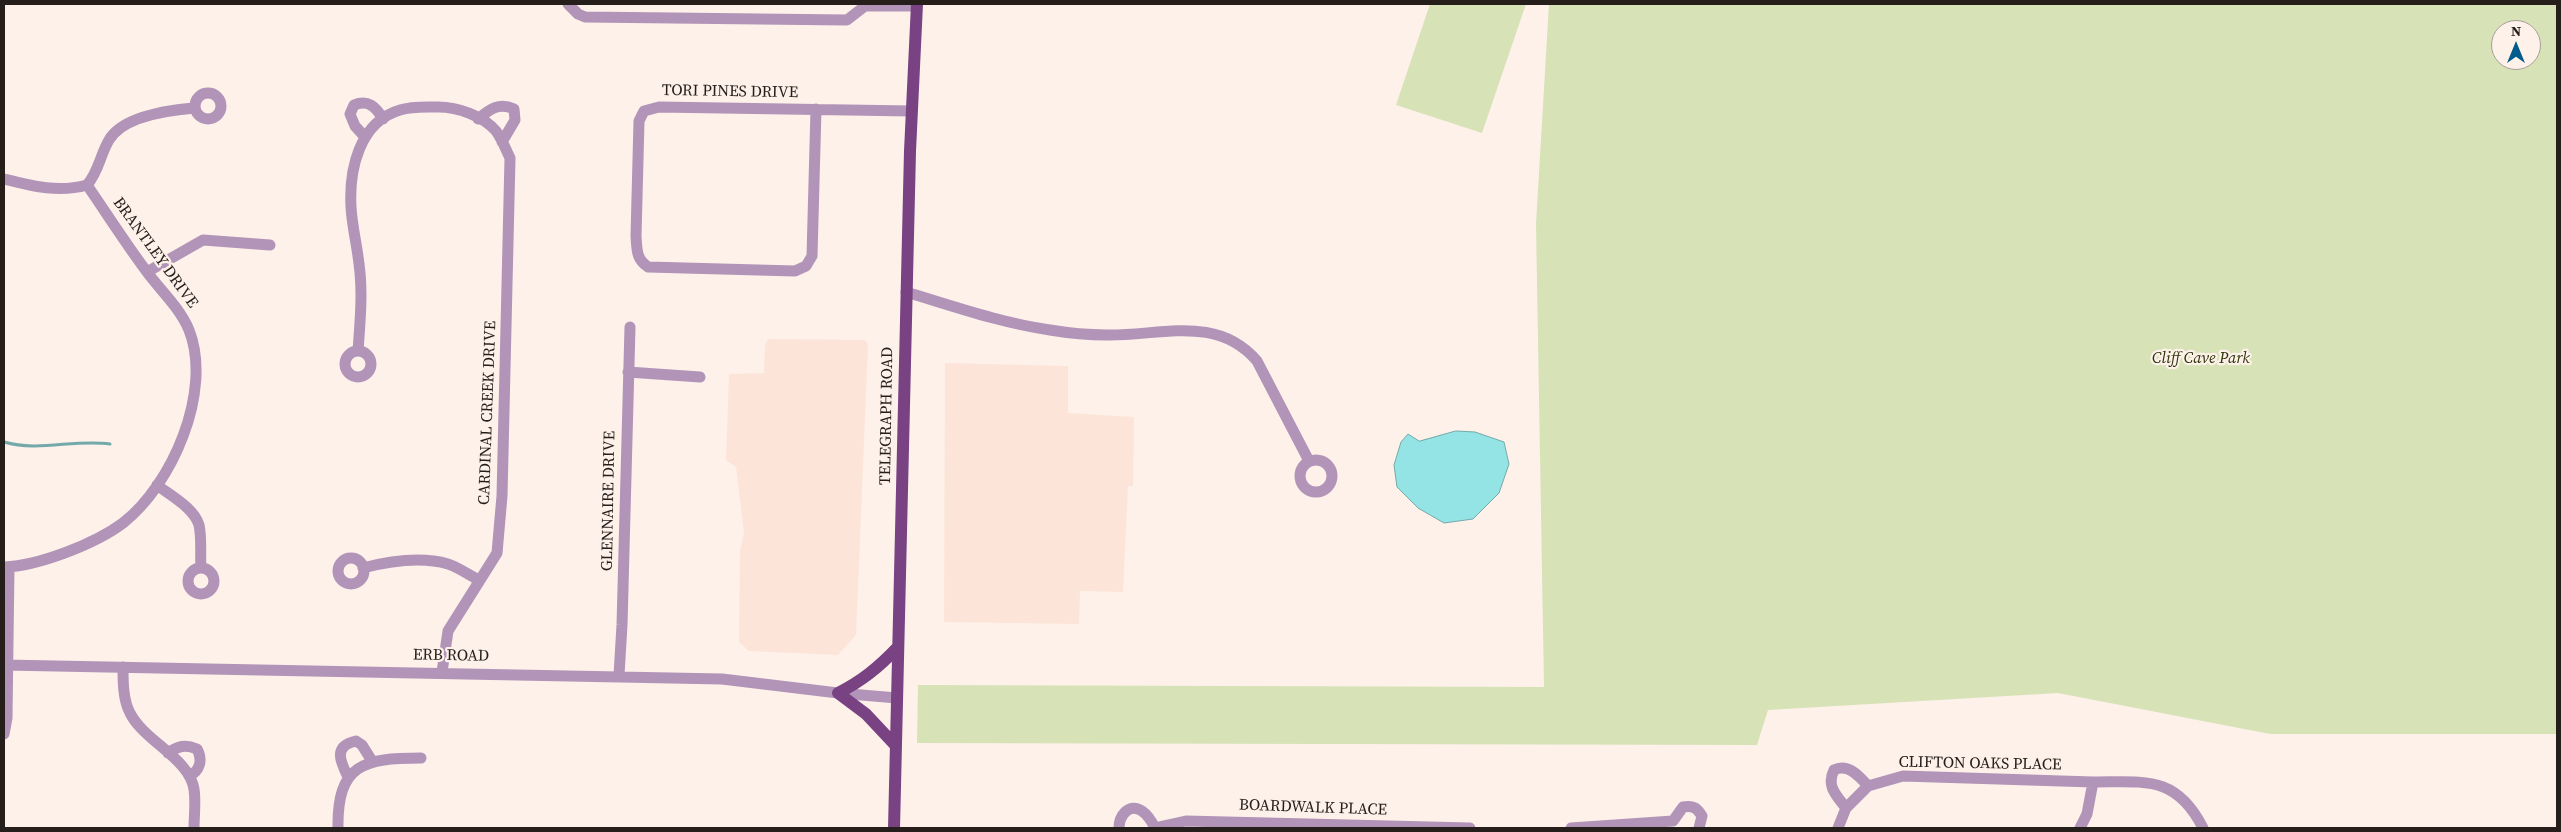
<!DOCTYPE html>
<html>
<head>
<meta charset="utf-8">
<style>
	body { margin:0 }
	#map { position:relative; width:2561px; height:832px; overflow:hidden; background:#fdf1ea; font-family:"Source Serif 4",serif }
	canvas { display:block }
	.frame { position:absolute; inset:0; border:5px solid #251e1a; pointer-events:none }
	.north { position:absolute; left:2491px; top:20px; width:50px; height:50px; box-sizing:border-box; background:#fdf1ea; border:1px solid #a79d97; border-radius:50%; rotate:0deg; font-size:14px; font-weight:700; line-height:20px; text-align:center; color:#251e1a }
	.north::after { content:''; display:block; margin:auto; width:18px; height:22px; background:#015b8d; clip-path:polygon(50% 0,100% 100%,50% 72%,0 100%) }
</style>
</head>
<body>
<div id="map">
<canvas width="2561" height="832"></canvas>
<div class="frame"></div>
<div class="north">N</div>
</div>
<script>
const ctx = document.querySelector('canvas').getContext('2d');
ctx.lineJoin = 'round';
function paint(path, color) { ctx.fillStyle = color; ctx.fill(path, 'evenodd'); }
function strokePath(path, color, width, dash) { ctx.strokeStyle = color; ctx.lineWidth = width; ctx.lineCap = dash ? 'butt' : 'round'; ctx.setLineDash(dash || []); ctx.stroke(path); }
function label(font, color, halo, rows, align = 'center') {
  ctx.font = font + ' "Source Serif 4",serif'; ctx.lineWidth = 4.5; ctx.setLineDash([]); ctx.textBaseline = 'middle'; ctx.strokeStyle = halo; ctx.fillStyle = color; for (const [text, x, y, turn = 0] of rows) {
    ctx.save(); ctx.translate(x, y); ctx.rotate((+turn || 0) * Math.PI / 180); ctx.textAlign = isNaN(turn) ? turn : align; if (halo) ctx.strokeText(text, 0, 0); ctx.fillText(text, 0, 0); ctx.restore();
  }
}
paint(new Path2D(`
	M768 339 865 340 868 344 856 635 838 655 749 651 739 642 740 550 744 533 736 467 726 460 729 374 764 373 765 345Z
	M945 363 1068 366V413L1134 417 1133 486H1128L1123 592 1080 591 1079 624 944 622Z`), '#fce4d9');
paint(new Path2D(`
	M1430 4H1526L1482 133 1396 105Z
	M1549 4H2557V734H2270L2058 693 1768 710 1757 745 917 743 918 685 1544 687 1536 224ZM2501 30H2531V60H2501Z`), '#d7e2b7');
const water = new Path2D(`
	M1456 431 1475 432 1504 442 1509 464 1499 493 1473 519 1444 523 1418 508 1397 487 1394 465 1401 442 1408 434 1419 441Z`);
paint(water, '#94e4e5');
strokePath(water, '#73a9a8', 1);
strokePath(new Path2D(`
	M4 442C39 452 74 439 110 444`), '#73a9a8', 3);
strokePath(new Path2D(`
	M568 4 578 14 585 17 847 20 865 6H917
	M195 106a13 13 0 1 1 26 0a13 13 0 1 1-26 0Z
	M816 109 812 256 806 266 795 271 648 267C636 259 637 250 636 236L639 121 644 111 659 107 911 111
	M478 119C490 109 499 102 514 109L515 120 502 142
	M365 137 355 126 350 114 354 105C368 99 376 107 383 119
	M4 179C32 186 58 193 87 185
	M87 185C99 171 100 155 109 140 123 116 170 110 195 108
	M147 272 203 240 270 245
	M906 292C953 306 1001 323 1050 330 1068 333 1088 335 1107 335 1160 336 1217 314 1257 361L1309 461
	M358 351C360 322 363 293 359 264 357 245 352 226 351 207 349 170 359 122 400 110 412 106 426 107 438 107 458 107 483 116 496 131 502 139 506 150 510 158L502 496 497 553 448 631 442 672
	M345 364a13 13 0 1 1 26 0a13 13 0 1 1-26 0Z
	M628 372 700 377
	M1300 476a16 16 0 1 1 32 0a16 16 0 1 1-32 0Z
	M157 485C171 496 194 508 199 525 202 539 200 555 201 568
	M338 571a13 13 0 1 1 26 0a13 13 0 1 1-26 0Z
	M4 567C38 566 95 544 123 523 172 485 213 391 189 330 180 308 161 291 147 272 126 244 107 214 87 185
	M363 568C390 561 420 556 448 564 458 567 469 575 479 580
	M188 581a13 13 0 1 1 26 0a13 13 0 1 1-26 0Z
	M4 665 722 679 838 693 897 698
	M123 667C123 682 123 700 130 713 144 741 189 758 194 789 196 802 194 816 194 828
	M619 675 622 625 630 327
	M4 734 7 718 9 567
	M168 753C178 746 185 744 197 749 203 760 200 771 189 776
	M348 777C340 761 333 746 356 741L362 745 372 761
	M2093 782C2145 782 2176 775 2203 828
	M1846 808C1836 795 1826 786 1834 770 1848 763 1859 776 1868 786
	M1673 821 1683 807C1693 805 1697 808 1702 816L1699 828
	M338 828C337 764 364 758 421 758
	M1119 828C1119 816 1129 802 1142 811 1148 815 1152 822 1155 828
	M1154 828 1186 821 1470 828
	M1571 828 1673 821
	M1838 828 1846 808 1868 786 1903 776 2093 782 2087 814 2080 828`), '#b294b8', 11);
strokePath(new Path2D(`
	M896 746 866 714 838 693C862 681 879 667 898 647
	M894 828 910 151 917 4`), '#794283', 12);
label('16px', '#251e1a', '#fdf1ea', [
	["TORI PINES DRIVE",730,92,1],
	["BRANTLEY DRIVE",155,253,54],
	["CARDINAL CREEK DRIVE",488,413,-88],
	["TELEGRAPH ROAD",887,416,-89],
	["GLENNAIRE DRIVE",609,501,-89],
	["ERB ROAD",451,656,1],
	["CLIFTON OAKS PLACE",1980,764,1],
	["BOARDWALK PLACE",1313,808,2]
]);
label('italic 16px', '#2e3509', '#fdf1ea', [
	["Cliff Cave Park",2201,359]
]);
</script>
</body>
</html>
